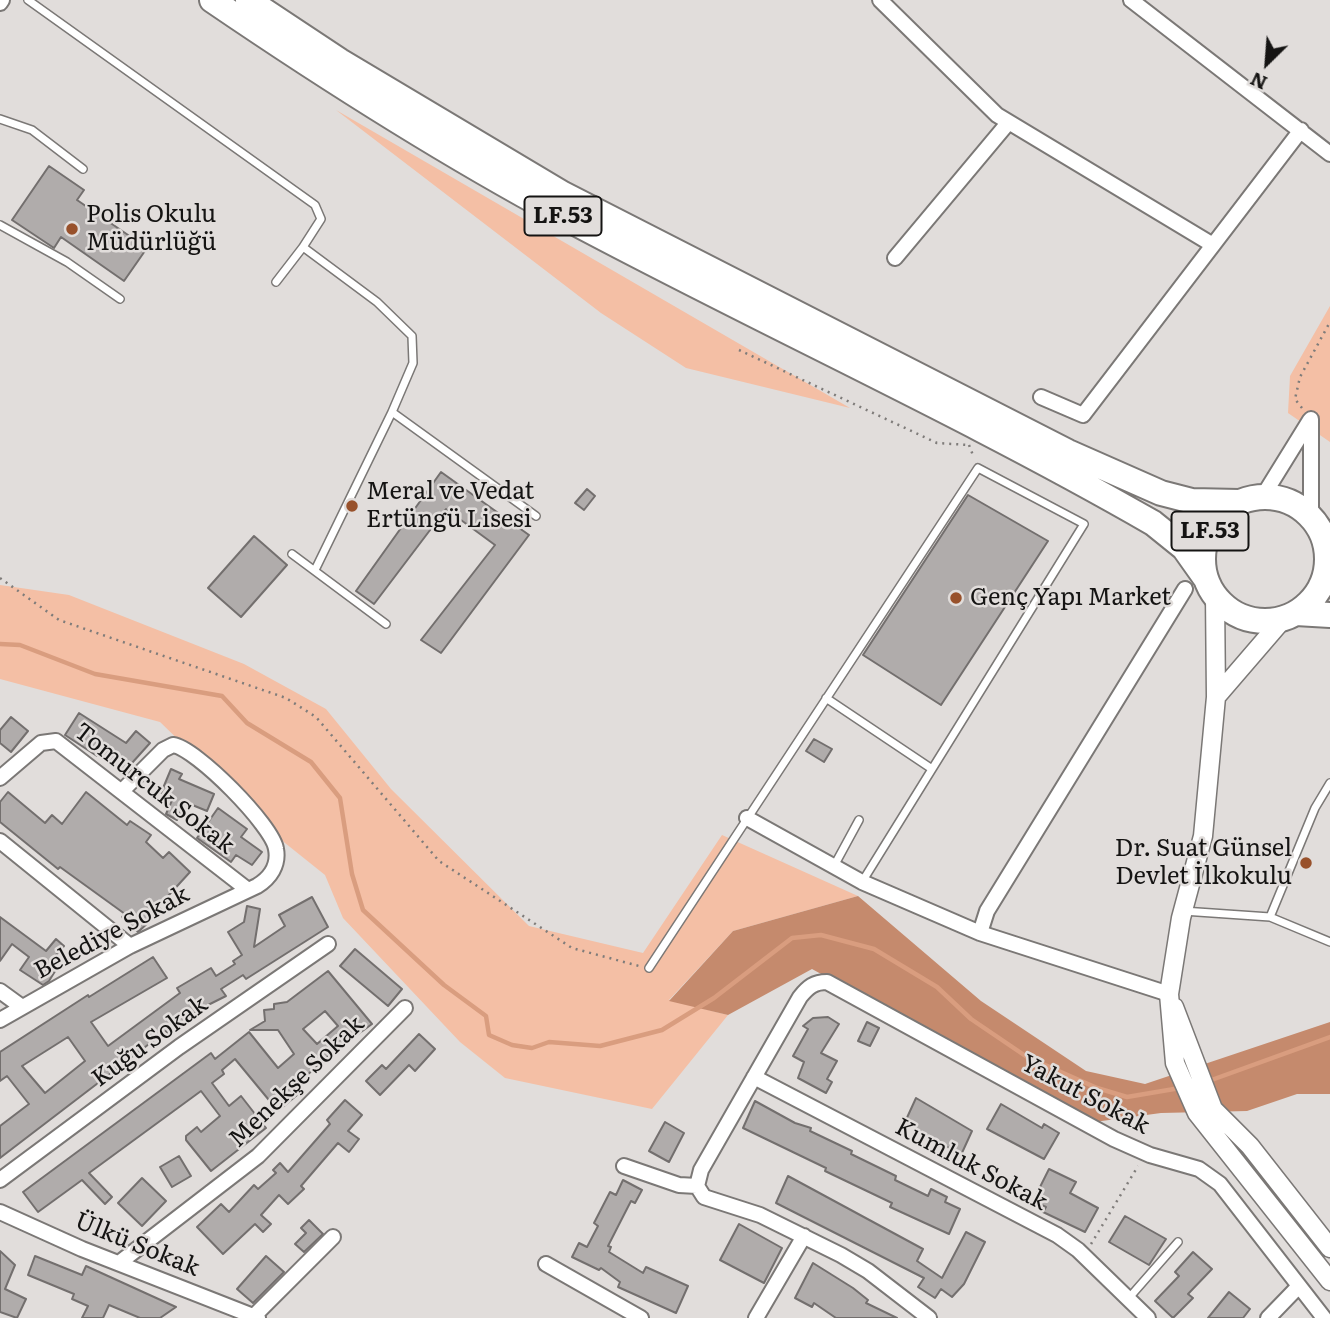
<!DOCTYPE html>
<html>
<head>
<meta charset="utf-8">
<style>
	body { margin:0 }
	#map { position:relative; width:1330px; height:1318px; overflow:hidden; background:#e1dddb; font-family:Literata,serif }
	canvas { display:block }
	.north { position:absolute; left:1232px; top:28px; width:70px; height:70px; -webkit-text-stroke:5px #e1dddb; paint-order:stroke; rotate:205deg; font-size:19px; font-weight:700; line-height:28px; text-align:center; color:#151413 }
	.north::after { content:''; display:block; margin:auto; width:24px; height:32px; background:#151413; clip-path:polygon(50% 0,100% 100%,50% 72%,0 100%) }
</style>
</head>
<body>
<div id="map">
<canvas width="1330" height="1318"></canvas>
<div class="north">N</div>
</div>
<script>
const ctx = document.querySelector('canvas').getContext('2d');
ctx.lineJoin = 'round';
function paint(path, color) { ctx.fillStyle = color; ctx.fill(path, 'evenodd'); }
function strokePath(path, color, width, dash) { ctx.strokeStyle = color; ctx.lineWidth = width; ctx.lineCap = dash ? 'butt' : 'round'; ctx.setLineDash(dash || []); ctx.stroke(path); }
function label(font, color, halo, rows, align = 'center') {
  ctx.font = font + ' Literata,serif'; ctx.lineWidth = 5; ctx.setLineDash([]); ctx.textBaseline = 'middle'; ctx.strokeStyle = halo; ctx.fillStyle = color; for (const [text, x, y, turn = 0] of rows) {
    ctx.save(); ctx.translate(x, y); ctx.rotate((+turn || 0) * Math.PI / 180); ctx.textAlign = isNaN(turn) ? turn : align; if (halo) ctx.strokeText(text, 0, 0); ctx.fillText(text, 0, 0); ctx.restore();
  }
}
paint(new Path2D(`
	M336 110 850 408 686 368 601 313Z
	M1330 306V442L1288 413 1290 376Z
	M0 585 69 595 244 664 326 709 391 789 529 926 643 953 722 835 858 896 733 931 669 1000 728 1015 652 1109 505 1078 460 1042 343 918 325 875 285 843 160 722 0 679Z`), '#f4bfa5');
paint(new Path2D(`
	M858 896 981 1001 1086 1071 1145 1084 1330 1022V1094H1297L1247 1111 1161 1113 1072 1125 1003 1086 898 1016 812 969 728 1015 669 1001 733 931Z`), '#c58a6d');
strokePath(new Path2D(`
	M0 644 20 645 95 674 222 696 247 723 311 762 340 798 352 874 363 910 444 985 486 1016 489 1035 512 1045 532 1048 549 1042 600 1046 662 1030 714 998 792 938 821 935 874 949 937 987 971 1019 1027 1057 1097 1088 1127 1097 1180 1088
	M1206 1082 1330 1037`), '#d99d7f', 4.5);
const building = new Path2D(`
	M49 166 84 190 77 200 147 248 124 281 61 237 54 248 12 220Z
	M441 472 529 535 441 653 421 640 495 545 446 509 374 604 356 591Z
	M587 489 595 496 584 510 575 503Z
	M968 495 1048 541 941 705 863 655Z
	M254 536 287 565 241 617 208 588Z
	M79 713 126 743 136 731 150 743 123 773 99 753 97 756 65 735Z
	M11 717 28 731 11 752 0 743V730Z
	M814 739 832 749 824 762 806 751Z
	M171 769 182 774 179 779 214 794 207 811 185 802 177 820 166 814 173 798 161 793Z
	M8 792 45 823 52 815 62 824 86 792 127 825 130 821 151 835 146 842 163 858 169 852 190 872 158 907 162 910 138 932 122 917 125 914 60 867 58 869 0 822V802Z
	M218 808 247 829 241 837 262 852 252 865 236 855 231 862 197 838Z
	M312 897 328 927 246 979 243 975 221 989 226 996 200 1009 168 1034 166 1031 0 1158V1126L29 1104 7 1076 0 1081V1052L88 995 89 997 153 957 167 978 91 1022 108 1046 180 993 177 988 211 968 216 976 235 964 233 961 242 955 228 932 244 922 247 906 260 909 254 947 285 926 279 915ZM68 1037 85 1061 45 1093 22 1066Z
	M0 917 46 951 56 939 64 946 49 963 57 968 49 981 43 985 20 970 29 957 12 944 0 961Z
	M355 949 402 989 388 1006 340 966Z
	M328 971 372 1024 324 1059 298 1084 303 1090 278 1111 235 1059 222 1070 224 1074 212 1083 229 1106 241 1096 266 1128 211 1171 186 1140V1136L197 1127 201 1132 220 1116 201 1091 89 1173 112 1197 105 1204 82 1180 38 1212 23 1192 211 1053 215 1059 249 1032 278 1068 294 1054 278 1030H250L265 1021 264 1010 274 1009V1004L287 1002ZM325 1011 338 1026 317 1044 303 1029Z
	M828 1017 839 1024 821 1053 837 1061 827 1079 832 1082 826 1093 798 1078 804 1062 793 1056 808 1029 803 1026 813 1018Z
	M867 1022 879 1028 870 1046 858 1041Z
	M419 1034 435 1049 415 1071 409 1065 380 1095 366 1081 382 1065 386 1069Z
	M916 1098 972 1131 961 1155 905 1122Z
	M345 1100 362 1115 348 1131 359 1139 349 1152 338 1143 301 1186 304 1189 288 1204 279 1195 261 1215 271 1224 263 1232 255 1224 223 1254 197 1227 221 1204 229 1212 254 1185 258 1189 276 1173 273 1170 280 1163 288 1172 330 1124 327 1120Z
	M755 1101 795 1123 811 1128 810 1131 852 1151 851 1154 896 1176 895 1180 928 1196 931 1189 947 1197 945 1202 960 1209 949 1234 890 1207 892 1203 825 1171 826 1168 743 1128Z
	M1001 1104 1042 1128 1044 1124 1059 1133 1044 1159 987 1129Z
	M665 1122 684 1133 669 1162 649 1151Z
	M179 1156 191 1176 172 1187 160 1167Z
	M1049 1169 1076 1182 1070 1193 1098 1208 1085 1232 1043 1212 1046 1207 1033 1201Z
	M788 1176 923 1249 917 1261 942 1278 966 1232 985 1242 964 1284 952 1297 941 1289 935 1298 918 1287 924 1278 776 1203Z
	M142 1178 166 1201 142 1226 118 1203Z
	M623 1180 642 1190 635 1203 631 1201 608 1246 611 1247 609 1252 643 1273 646 1267 688 1286 676 1313 618 1287 620 1282 601 1268 599 1270 572 1257 579 1243 587 1247 598 1226 594 1223 610 1192 616 1195Z
	M1125 1216 1166 1239 1149 1265 1109 1242Z
	M309 1220 323 1234 304 1252 295 1244 306 1233 301 1228Z
	M739 1224 782 1248 764 1283 720 1260Z
	M0 1251 15 1265 5 1289 26 1299 17 1318 0 1312Z
	M1193 1252 1212 1269 1188 1294 1193 1298 1173 1318 1155 1301 1179 1276 1175 1272Z
	M35 1256 82 1275 86 1266 176 1307 160 1318H140L109 1305 103 1318H82L88 1306 72 1299 74 1294 28 1275Z
	M266 1256 284 1272 253 1303 237 1289Z
	M813 1263 853 1288 868 1300 866 1303 897 1318H836L814 1303 812 1307 795 1298Z
	M1229 1292 1250 1309 1243 1318H1208Z`);
paint(building, '#b0acab');
strokePath(building, '#736f6e', 2);
const service = new Path2D(`
	M28 0 315 205 321 219 303 247 377 302 412 336 413 363 392 412 536 516
	M0 119 32 130 83 169
	M0 225 67 262 120 299
	M276 282 303 247
	M292 554 386 624
	M315 570 392 412
	M826 698 932 769
	M834 866 859 820
	M1183 911 1270 917 1330 942
	M1270 917 1315 808 1330 783
	M649 968 978 468 1084 524 862 882
	M1128 1299 1178 1242`);
const minor = new Path2D(`
	M880 0 997 115 1213 245
	M1131 0 1330 154
	M0 3 2 0
	M895 258 1008 123
	M1041 397 1083 415 1301 130
	M1311 419V516
	M1263 496 1310 420
	M0 778 41 743 56 741 248 890
	M747 818 862 882 980 933 1169 994
	M0 841 130 946
	M980 933 987 911 1185 589
	M0 991 22 1007
	M0 1020 130 946 257 886C270 878 279 865 276 849 273 826 196 748 173 745L163 750 122 791
	M754 1077 1057 1235 1078 1250 1148 1318
	M624 1166 679 1185 697 1186
	M0 1180 179 1047 328 944
	M697 1186 701 1170 800 997C808 987 814 982 827 982L1114 1139 1150 1155 1199 1169 1220 1184 1324 1318
	M697 1186 704 1197 760 1215 841 1255 868 1271 929 1318
	M0 1212 82 1249 258 1318
	M119 1263 258 1156 405 1008
	M546 1264 641 1318
	M254 1316 333 1237
	M756 1318 804 1236
	M1268 1318 1298 1287`);
const tertiary = new Path2D(`
	M1215 596 1216 697 1203 836 1181 918 1169 994 1175 1063 1197 1113 1330 1281
	M1216 697 1284 618
	M1174 1007 1213 1109 1250 1146 1330 1248`);
const trunk = new Path2D(`
	M212 0C325 77 441 151 562 216 758 321 960 412 1153 523L1184 548 1206 579
	M248 0 340 61 563 194 1068 452 1161 493 1192 501 1239 502
	M1203 559a62 62 0 1 1 124 0a62 62 0 1 1-124 0Z
	M1296 613 1330 615`);
strokePath(service, '#7b7876', 10);
strokePath(minor, '#7b7876', 18);
strokePath(tertiary, '#7b7876', 21);
strokePath(trunk, '#7b7876', 28);
strokePath(new Path2D(`
	M739 350 937 443 969 445
	M1302 408 1295 399 1300 377 1330 322
	M969 445 974 458
	M0 578 59 620 286 698 316 717 439 861 572 948 639 966
	M1091 1244 1138 1166`), '#7f7c7a', 2.5, [2, 5]);
strokePath(service, '#fff', 7);
strokePath(minor, '#fff', 14);
strokePath(tertiary, '#fff', 18);
strokePath(trunk, '#fff', 24);
for (const [x, y, r, color] of [
	[72,229,7,"#98512b"],
	[352,506,7,"#98512b"],
	[956,598,7,"#98512b"],
	[1306,863,7,"#98512b"]
]) { const dot = new Path2D(); dot.arc(x, y, r, 0, 2 * Math.PI); ctx.fillStyle = color; ctx.fill(dot); strokePath(dot, '#e1dddb', 2.5); }
for (const [x, y, w] of [
	[563,216,77],
	[1210,531,77]
]) { const box = new Path2D(); box.roundRect(x - w / 2, y - 19.5, w, 39, 5); ctx.fillStyle = '#e1dddb'; ctx.fill(box); strokePath(box, '#151413', 2); }
label('bold 23px', '#151413', null, [
	["LF.53",563,216],
	["LF.53",1210,531]
]);
label('24px', '#151413', '#e1dddb', [
	["Polis Okulu",86,215],
	["Müdürlüğü",86,243],
	["Meral ve Vedat",366,492],
	["Ertüngü Lisesi",366,520],
	["Genç Yapı Market",970,598],
	["Dr. Suat Günsel",1292,849,"right"],
	["Devlet İlkokulu",1292,877,"right"]
], 'left');
label('24px', '#151413', '#e1dddb', [
	["Tomurcuk Sokak",154,789,38],
	["Belediye Sokak",112,933,-28],
	["Kuğu Sokak",150,1042,-36],
	["Menekşe Sokak",297,1082,-44],
	["Yakut Sokak",1085,1095,28],
	["Kumluk Sokak",971,1165,28],
	["Ülkü Sokak",137,1245,22]
]);
</script>
</body>
</html>
